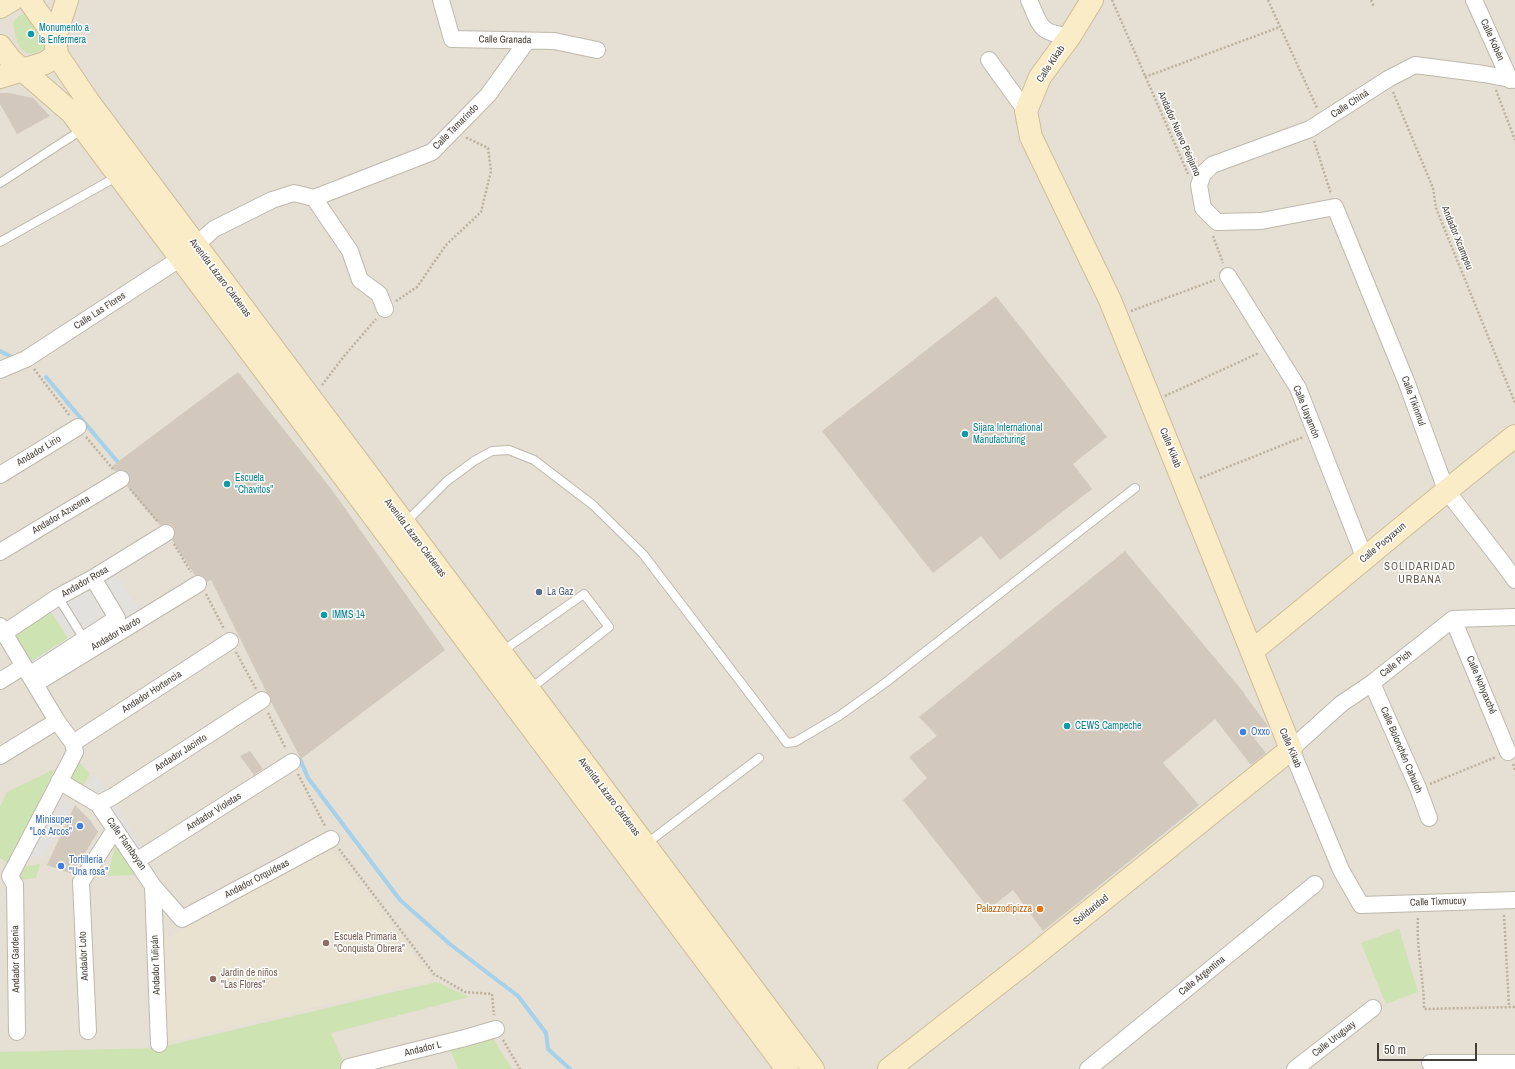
<!DOCTYPE html>
<html>
<head>
<meta charset="utf-8">
<style>
	body { margin:0 }
	#map { position:relative; width:1515px; height:1069px; overflow:hidden; background:#f2eee6; font-family:"Archivo Narrow",sans-serif }
	canvas { display:block }
	.scale { position:absolute; left:1377px; top:1043px; width:100px; height:18px; box-sizing:border-box; border:2px solid #443e36; border-top:0; padding-left:5px; font-size:12px; line-height:14px; white-space:nowrap; color:#443e36; -webkit-text-stroke:3px #fff; paint-order:stroke }
</style>
</head>
<body>
<div id="map">
<canvas width="1515" height="1069"></canvas>
<div class="scale">50 m</div>
</div>
<script>
const ctx = document.querySelector('canvas').getContext('2d');
ctx.lineJoin = 'round';
function paint(path, color) { ctx.fillStyle = color; ctx.fill(path, 'evenodd'); }
function strokePath(path, color, width, dash) { ctx.strokeStyle = color; ctx.lineWidth = width; ctx.lineCap = dash ? 'butt' : 'round'; ctx.setLineDash(dash || []); ctx.stroke(path); }
function label(font, color, halo, rows, align = 'center') {
  ctx.font = font + ' "Archivo Narrow",sans-serif'; ctx.lineWidth = 3; ctx.setLineDash([]); ctx.textBaseline = 'middle'; ctx.strokeStyle = halo; ctx.fillStyle = color; for (const [text, x, y, turn = 0] of rows) {
    ctx.save(); ctx.translate(x, y); ctx.rotate((+turn || 0) * Math.PI / 180); ctx.textAlign = isNaN(turn) ? turn : align; if (halo) ctx.strokeText(text, 0, 0); ctx.fillText(text, 0, 0); ctx.restore();
  }
}
paint(new Path2D(`
	M0 0H1515V1069H0Z`), '#e5dfd4');
paint(new Path2D(`
	M329 845 433 979 159 1044 154 946Z`), '#eae2d1');
paint(new Path2D(`
	M26 13 44 33 45 48C23 64 16 43 13 23L18 16Z
	M47 605 68 638 24 666 4 633Z
	M77 760 90 774 80 790 66 779Z
	M55 769 8 863 0 858V807L7 792Z
	M115 846 137 875 108 876Z
	M40 864 36 878 19 880 26 866Z
	M1399 929 1418 992 1386 1004 1361 943Z
	M437 982 469 997 331 1033 346 1069H0V1052L157 1048Z
	M492 1037 512 1069H458L450 1049Z`), '#cee3b2');
paint(new Path2D(`
	M111 567 144 616 35 684 24 666 68 638 47 605Z
	M95 774 116 803 177 909 101 814 79 796Z
	M60 795 74 804 44 857 30 856Z`), '#e3e1de');
strokePath(new Path2D(`
	M0 351 12 357
	M46 377 133 480
	M300 759 308 778 400 900 451 945 518 996 546 1033 548 1049 570 1069`), '#a6d1ea', 4);
paint(new Path2D(`
	M0 93H9L33 98 50 116 17 134 0 104Z
	M996 296 1107 437 1073 464 1092 489 1000 560 981 536 933 573 822 431Z
	M238 372 332 490 445 650 301 759 271 702 270 695 266 691 211 580 207 582 203 576 198 575H195L172 540 175 533 174 528 170 524H166L160 525 127 486 130 479 129 474 125 471 121 470 115 471 111 467Z
	M1125 551 1245 694H1244L1268 726 1254 738 1266 753 1251 765 1215 719 1163 763 1199 805 1043 931 1013 890 989 909 903 800 927 778 909 757 937 736 919 717Z
	M250 751 263 769 254 775 240 756Z
	M75 805 90 820 98 832 72 874 47 865Z`), '#d2c9bc');
const lane = new Path2D(`
	M0 183 83 129
	M0 242 118 176
	M406 522 447 481 474 461 492 451 509 450 534 460 593 505 643 554 787 743 795 742 839 716 885 683 1135 488
	M58 597 84 639
	M501 652 584 594 609 627 530 689
	M646 844 759 758`);
const street = new Path2D(`
	M441 0 452 39 554 41 597 50
	M1029 0C1041 27 1039 33 1070 36
	M1474 0 1510 80
	M989 60 1026 111
	M1515 80 1484 74 1415 65 1388 79 1310 129 1212 165 1203 174 1199 185 1203 208 1217 222 1261 221 1335 207 1406 381 1446 490 1502 562 1515 580
	M314 198 432 152 488 95 527 41
	M1228 276 1298 388 1365 559
	M0 370 26 359 181 258 214 229 272 200 294 193 314 198 350 251 360 280 379 294 385 309
	M0 475 78 427
	M0 552 121 479
	M1515 617 1453 619 1372 683 1341 704 1291 749 1341 870 1361 905 1515 900
	M1453 619 1508 752
	M0 626 57 721 73 743 75 752 10 876
	M4 633 58 597 93 578 166 533
	M31 674 117 618 93 578
	M0 681 24 666
	M1372 683 1418 788 1429 818
	M35 684 198 584
	M73 743 230 641
	M0 756 57 721
	M59 781 98 804 153 886 182 919 331 839
	M98 804 112 797 262 700
	M136 861 292 762
	M10 876 15 885 17 1032
	M153 886 159 1044
	M88 1031 81 882 115 829
	M1430 1063H1515
	M349 1067 465 1038 496 1029
	M1088 1069 1315 884
	M1295 1069 1373 1008`);
const secondary = new Path2D(`
	M29 0 55 37 57 55 88 101 813 1069
	M0 7 12 0
	M55 37 67 0
	M0 46 11 60 72 113 787 1069
	M0 77 45 63 57 55
	M1252 651C1340 580 1426 506 1515 436
	M889 1069 1026 962 1291 749 1110 300 1031 137 1026 111 1040 77 1070 36 1092 0`);
strokePath(lane, '#bfb8ac', 10);
strokePath(street, '#bfb8ac', 18);
strokePath(secondary, '#cebe98', 24);
strokePath(new Path2D(`
	M1112 0 1188 174
	M1268 0 1317 108
	M1371 0 1374 7
	M1145 77 1280 27
	M1496 90 1515 140
	M1393 92 1433 188 1436 208 1515 403
	M1314 141 1331 194
	M1213 236 1223 263
	M396 301 417 287 446 245 481 212 491 171 488 148 465 137
	M1131 311 1215 280
	M34 369 70 416
	M322 385 345 355 376 319
	M1165 396 1259 353
	M86 437 113 469
	M1200 478 1303 437
	M130 489 158 522
	M174 544 191 572
	M206 594 224 629
	M236 652 256 689
	M268 713 286 749
	M1513 764 1515 770
	M298 774 325 826
	M1430 784 1496 757
	M339 849 434 974 465 992 492 994 494 1015
	M1504 915 1509 1007
	M1418 918C1416 948 1424 979 1424 1009L1515 1007
	M503 1040 520 1069`), '#bdb09c', 2.5, [2, 2]);
strokePath(lane, '#fff', 8);
strokePath(street, '#fff', 16);
strokePath(secondary, '#faecc7', 22);
for (const [x, y, r, color] of [
	[31,34,4,"#0f9aa8"],
	[965,434,4,"#0f9aa8"],
	[227,484,4,"#0f9aa8"],
	[539,592,4,"#5c6f8a"],
	[324,615,4,"#0f9aa8"],
	[1067,726,4,"#0f9aa8"],
	[1243,732,4,"#3f7fe0"],
	[80,826,4,"#3f7fe0"],
	[61,866,4,"#3f7fe0"],
	[1040,909,4,"#e8710a"],
	[326,943,4,"#8d6e63"],
	[213,979,4,"#8d6e63"]
]) { const dot = new Path2D(); dot.arc(x, y, r, 0, 2 * Math.PI); ctx.fillStyle = color; ctx.fill(dot); strokePath(dot, '#fff', 1.5); }
label('10px', '#0d838f', '#fff', [
	["Monumento a",39,28],
	["la Enfermera",39,40],
	["Sijara International",973,428],
	["Manufacturing",973,440],
	["Escuela",235,478],
	["\"Chavitos\"",235,490],
	["IMMS 14",332,615],
	["CEWS Campeche",1075,726]
], 'left');
label('10px', '#443e36', '#fff', [
	["Calle Granada",505,40,1],
	["Calle Kobén",1492,40,66],
	["Calle Kikab",1051,64,-56],
	["Calle Chiná",1350,104,-33],
	["Calle Tamarindo",456,127,-45],
	["Andador Nuevo Pénjamo",1179,134,66],
	["Andador Xcampeu",1457,238,68],
	["Avenida Lázaro Cárdenas",220,278,53],
	["Calle Las Flores",100,311,-33],
	["Calle Tikinmul",1413,401,70],
	["Calle Uayamón",1306,412,68],
	["Calle Kikab",1170,448,68],
	["Andador Lirio",39,451,-31],
	["Andador Azucena",61,515,-31],
	["Avenida Lázaro Cárdenas",415,538,53],
	["Calle Pocyaxun",1383,543,-40],
	["Andador Rosa",85,582,-30],
	["Andador Nardo",116,634,-31],
	["Calle Pich",1396,664,-38],
	["Calle Nohyaxché",1481,685,67],
	["Andador Hortencia",152,692,-33],
	["Calle Kikab",1290,748,67],
	["Calle Bolonchén Cahuich",1401,750,67],
	["Andador Jacinto",181,753,-33],
	["Avenida Lázaro Cárdenas",609,797,53],
	["Andador Violetas",214,812,-32],
	["Calle Flamboyan",126,844,55],
	["Andador Orquídeas",257,879,-28],
	["Calle Tixmucuy",1438,902,-2],
	["Solidaridad",1091,910,-39],
	["Andador Loto",84,956,-93],
	["Andador Gardenia",16,959,-91],
	["Andador Tulipán",156,965,-92],
	["Calle Argentina",1202,976,-39],
	["Calle Uruguay",1334,1039,-38],
	["Andador L",423,1049,-14]
]);
label('10px', '#4e5e75', '#fff', [
	["La Gaz",547,592]
], 'left');
label('10px', '#366cbe', '#fff', [
	["Oxxo",1251,732],
	["Minisuper",72,820,"right"],
	["\"Los Arcos\"",72,832,"right"],
	["Tortillería",69,860],
	["\"Una rosa\"",69,872]
], 'left');
label('10px', '#c56008', '#fff', [
	["Palazzodipizza",1032,909]
], 'right');
label('10px', '#785e54', '#fff', [
	["Escuela Primaria",334,937],
	["\"Conquista Obrera\"",334,949],
	["Jardin de niños",221,973],
	["\"Las Flores\"",221,985]
], 'left');
ctx.letterSpacing = '1px';
label('11px', '#665b4e', '#fff', [
	["SOLIDARIDAD",1420,567],
	["URBANA",1420,580]
]);
ctx.letterSpacing = '0px';
</script>
</body>
</html>
